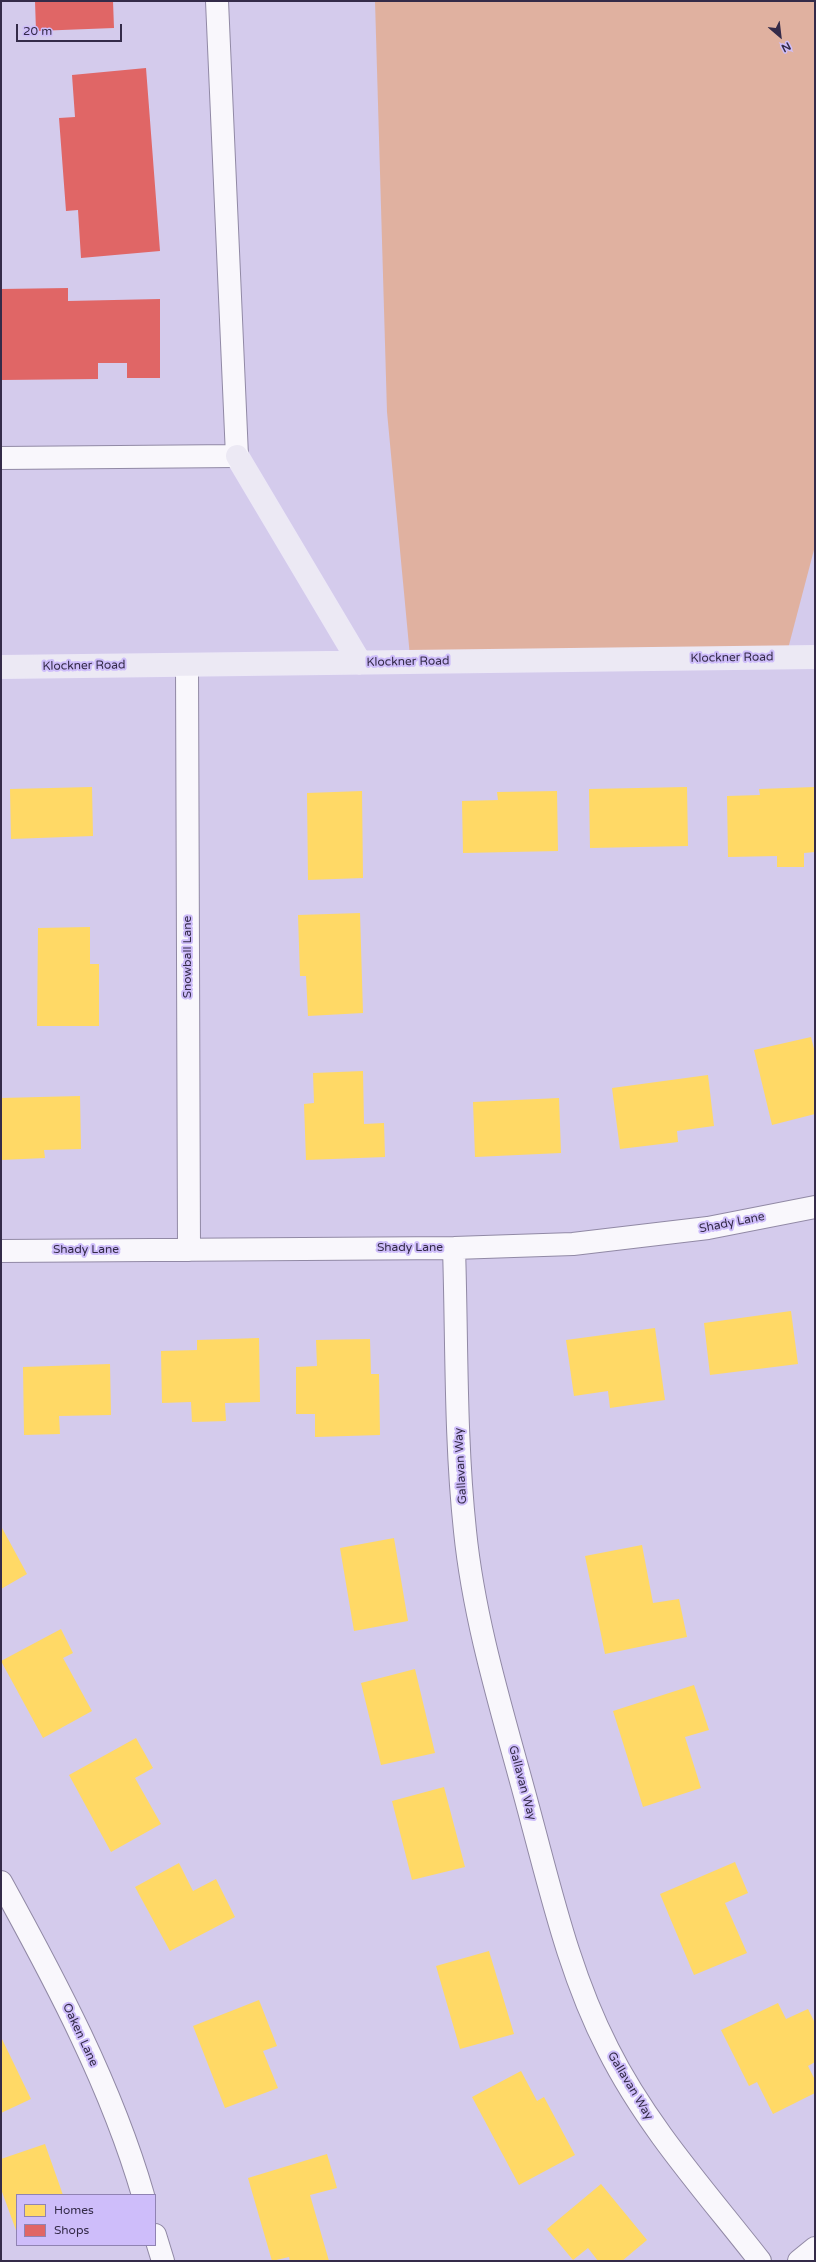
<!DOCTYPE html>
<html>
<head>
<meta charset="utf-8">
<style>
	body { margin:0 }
	#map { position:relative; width:816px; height:2262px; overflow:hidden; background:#d4cbec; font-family:"Varela Round",sans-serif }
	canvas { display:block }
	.frame { position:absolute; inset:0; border:2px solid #342b49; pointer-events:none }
	.legend { position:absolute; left:16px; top:2194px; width:140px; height:52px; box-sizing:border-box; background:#cebdfa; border:1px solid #9083b3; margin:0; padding:5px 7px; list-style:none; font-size:12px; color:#342b49 }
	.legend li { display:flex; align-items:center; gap:8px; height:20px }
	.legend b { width:20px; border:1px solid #9083b3 }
	.north { position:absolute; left:760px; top:16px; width:40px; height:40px; -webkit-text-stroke:3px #cebdfa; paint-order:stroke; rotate:152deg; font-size:11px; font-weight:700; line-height:16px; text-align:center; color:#342b49 }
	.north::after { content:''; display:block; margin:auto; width:14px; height:18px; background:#342b49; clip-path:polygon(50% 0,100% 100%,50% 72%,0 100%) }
	.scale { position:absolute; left:16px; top:24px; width:106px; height:18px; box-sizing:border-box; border:2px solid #342b49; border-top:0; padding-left:5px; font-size:12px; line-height:14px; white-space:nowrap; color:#342b49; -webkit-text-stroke:3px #cebdfa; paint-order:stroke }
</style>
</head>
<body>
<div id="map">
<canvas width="816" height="2262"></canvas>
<div class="frame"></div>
<ul class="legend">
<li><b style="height:11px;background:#ffd966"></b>Homes</li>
<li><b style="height:11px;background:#e06666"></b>Shops</li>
</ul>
<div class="north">N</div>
<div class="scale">20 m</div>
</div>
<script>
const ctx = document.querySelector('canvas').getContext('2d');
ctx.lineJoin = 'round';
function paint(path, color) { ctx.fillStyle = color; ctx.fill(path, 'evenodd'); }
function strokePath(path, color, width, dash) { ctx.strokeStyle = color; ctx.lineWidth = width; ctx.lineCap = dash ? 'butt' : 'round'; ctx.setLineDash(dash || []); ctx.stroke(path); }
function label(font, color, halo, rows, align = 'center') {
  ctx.font = font + ' "Varela Round",sans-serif'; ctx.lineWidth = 4; ctx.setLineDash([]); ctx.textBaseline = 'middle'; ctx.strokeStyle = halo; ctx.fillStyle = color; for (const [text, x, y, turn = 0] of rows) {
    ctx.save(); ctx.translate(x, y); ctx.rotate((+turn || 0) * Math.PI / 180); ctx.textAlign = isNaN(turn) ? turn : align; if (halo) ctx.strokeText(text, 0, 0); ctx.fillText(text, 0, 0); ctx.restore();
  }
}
paint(new Path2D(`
	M375 1H815V546L784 664 411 667 387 412Z`), '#e0b1a0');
paint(new Path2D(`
	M92 787 93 836 11 839 10 789Z
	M687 787 688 846 590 848 589 789Z
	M815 787V852L804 853V867H777V856L728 857 727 796 760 795 759 789Z
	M362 791 363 878 308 880 307 793Z
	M557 791 558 851 463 853 462 801 498 800 497 792Z
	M360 913 363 1013 308 1016 306 976H300L298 915Z
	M90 927V964H99V1026H37L38 928Z
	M811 1037 815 1053V1114L772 1125 754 1050Z
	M363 1071 364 1124 384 1123 385 1157 306 1160 304 1104 314 1103 313 1073Z
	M708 1075 714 1126 677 1131 678 1142 620 1149 612 1088Z
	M80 1096 81 1149 44 1150 45 1158 1 1160V1098Z
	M559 1098 561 1153 475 1157 473 1102Z
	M791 1311 798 1364 710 1375 704 1323Z
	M655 1328 665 1400 610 1408 608 1391 574 1396 566 1340Z
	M259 1338 260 1402 225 1403 226 1421 192 1422 191 1402 162 1403 161 1351 197 1350V1340Z
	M370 1339 371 1374H379L380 1435 315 1437V1414H296V1367L317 1366 316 1340Z
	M110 1364 111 1415 59 1416 60 1434 24 1435 23 1367Z
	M1 1526 27 1574 1 1589Z
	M394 1538 408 1621 354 1631 340 1548Z
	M642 1545 653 1603 679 1599 687 1637 605 1654 585 1556Z
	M61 1629 73 1653 63 1658 92 1711 43 1738 1 1661Z
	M415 1669 435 1753 381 1765 361 1683Z
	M694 1685 709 1730 685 1737 701 1788 643 1807 613 1711Z
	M136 1738 153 1768 135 1778 161 1824 111 1852 69 1775Z
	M444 1787 465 1867 412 1880 392 1801Z
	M735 1862 748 1893 725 1903 747 1953 694 1975 660 1894Z
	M179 1863 193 1891 216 1879 235 1917 170 1951 135 1887Z
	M489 1951 514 2034 460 2049 436 1966Z
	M259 2000 277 2046 263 2051 278 2088 225 2108 193 2026Z
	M778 2003 786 2019 808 2009 815 2023V2062L808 2066 815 2080V2093L773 2114 757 2082 749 2086 721 2030Z
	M1 2037 31 2099 1 2113Z
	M521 2071 537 2101 544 2097 575 2155 519 2185 472 2097Z
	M45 2144 63 2195H17V2233L1 2189V2159Z
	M327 2154 337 2188 310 2195 329 2261H290L289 2257 272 2261 248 2178Z
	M601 2184 647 2240 622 2261H598L588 2248 573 2260 547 2229Z`), '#ffd966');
paint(new Path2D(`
	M35 1H113L114 28 36 31Z
	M146 68 160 251 81 258 78 210 66 211 59 118 75 117 72 75Z
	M68 288V301L160 299V378H127V363H98V379L1 380V289Z`), '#e06666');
const minor = new Path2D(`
	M1 458 237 456 217 1
	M187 665 189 1250
	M454 1248C457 1342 455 1437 465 1531 475 1630 507 1726 532 1822 553 1900 571 1977 608 2049 647 2127 707 2193 760 2261
	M1 1251 454 1248 573 1244 708 1228 815 1207
	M1 1882C56 1982 111 2085 143 2195
	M155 2235 163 2261
	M799 2261 815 2248`);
const major = new Path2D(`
	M237 456 360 663
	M1 667 815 657`);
strokePath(minor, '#9189a5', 24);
strokePath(major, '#ece8f6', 24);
strokePath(minor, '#f9f7fc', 22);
strokePath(major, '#ece9f4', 22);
label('12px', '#342b49', '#cebdfa', [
	["Klockner Road",732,658,-1],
	["Klockner Road",408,662,-1],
	["Klockner Road",84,666,-1],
	["Snowball Lane",188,957,-90],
	["Shady Lane",732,1223,-11],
	["Shady Lane",410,1248],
	["Shady Lane",86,1250],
	["Gallavan Way",461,1466,-93],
	["Gallavan Way",522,1783,75],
	["Oaken Lane",80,2035,65],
	["Gallavan Way",630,2086,59]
]);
</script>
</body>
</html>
